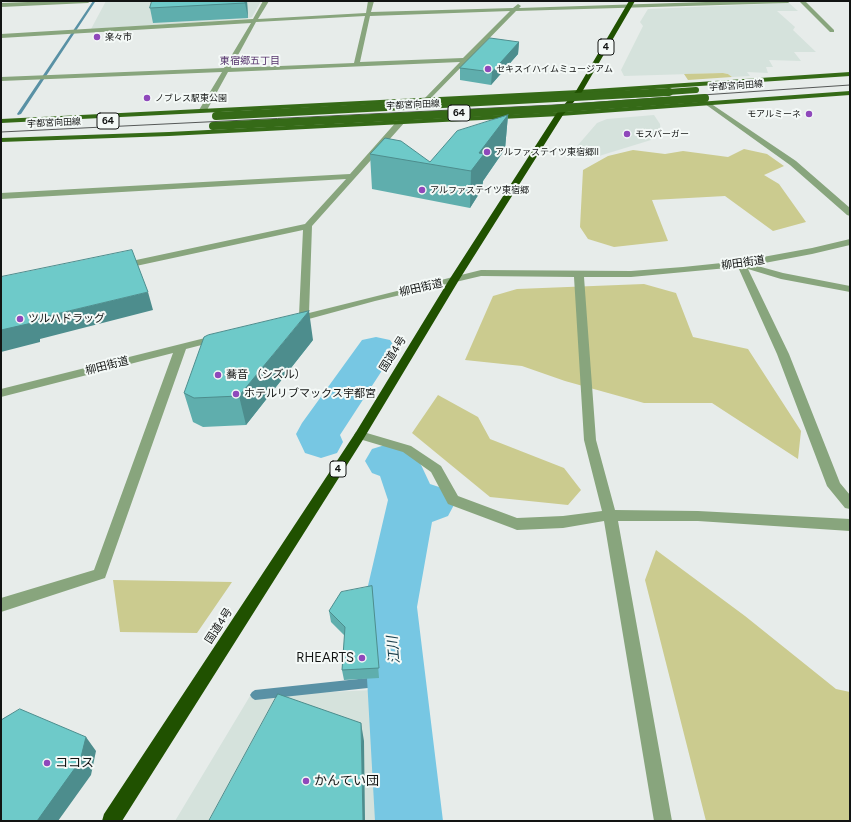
<!DOCTYPE html>
<html>
<head>
<meta charset="utf-8">
<style>
	body { margin:0 }
	#map { position:relative; width:851px; height:822px; overflow:hidden; background:#e7ecea; font-family:Figtree,sans-serif }
	canvas { display:block }
	.frame { position:absolute; inset:0; border:2px solid #121413; pointer-events:none }
</style>
</head>
<body>
<div id="map">
<canvas width="851" height="822"></canvas>
<div class="frame"></div>
</div>
<script>
const ctx = document.querySelector('canvas').getContext('2d');
ctx.lineJoin = 'round';
function paint(path, color) { ctx.fillStyle = color; ctx.fill(path, 'evenodd'); }
function strokePath(path, color, width, dash) { ctx.strokeStyle = color; ctx.lineWidth = width; ctx.lineCap = dash ? 'butt' : 'round'; ctx.setLineDash(dash || []); ctx.stroke(path); }
function label(font, color, halo, rows, align = 'center') {
  ctx.font = font + ' Figtree,"Noto Sans JP",sans-serif'; ctx.lineWidth = 4; ctx.setLineDash([]); ctx.textBaseline = 'middle'; ctx.strokeStyle = halo; ctx.fillStyle = color; for (const [text, x, y, turn = 0] of rows) {
    ctx.save(); ctx.translate(x, y); ctx.rotate((+turn || 0) * Math.PI / 180); ctx.textAlign = isNaN(turn) ? turn : align; if (halo) ctx.strokeText(text, 0, 0); ctx.fillText(text, 0, 0); ctx.restore();
  }
}
paint(new Path2D(`
	M106 1H261L252 17 246 19 91 29Z
	M789 3 798 11H777L795 27 793 30 816 52H794L801 61 769 60 773 67H766L768 73 747 72 750 76 732 77 728 74 723 73 624 76 621 70 643 26 640 22 648 9Z
	M654 115 660 124 661 133 651 140 599 156 572 152 597 123 607 119Z
	M372 690 379 821H175L250 696Z`), '#d5e2dc');
paint(new Path2D(`
	M723 73 728 74 732 77 688 80 684 74Z
	M744 149 767 154 784 166 764 175 779 184 806 222 773 231 725 196 652 200 668 241 614 247 588 239 580 227 583 170 608 156 633 150 665 154 683 151 728 157Z
	M644 284 676 293 693 337 748 349 801 431 798 459 712 403H644L565 381 522 366 465 360 493 296 517 289Z
	M438 395 478 417 490 439 564 468 581 490 568 505 490 497 412 433Z
	M656 550 745 616 836 689 850 692V821H706L645 580Z
	M113 580 232 582 197 633 120 632Z`), '#cbcb8f');
paint(new Path2D(`
	M93 1 95 2 21 114 18 115 17 114Z
	M396 675 399 677 401 680 399 683 396 685 255 700 252 698 250 695 252 692 255 690Z`), '#5991a5');
paint(new Path2D(`
	M376 337 390 340 396 349 340 435 343 442 337 453 321 458 305 453 296 434 302 423 362 340Z
	M388 444 415 452 430 484 448 490 455 503 448 516 432 522 417 607 443 821H375L363 607 388 500 380 476 372 473 365 461 372 449Z`), '#77c7e3');
paint(new Path2D(`
	M54 1H91L88 3 1 7V3Z
	M263 1H269L258 19 366 13 368 1H374L371 12 513 8 518 4 521 6 519 8 737 1H791L788 3 516 11 428 101 426 102 423 100 424 99 460 62 228 72 207 110 203 112 199 110 222 72 1 81V77L224 68 251 23 1 38V34L253 19ZM510 11 463 58 360 62 370 16ZM365 16 354 63 231 68 256 22Z
	M799 1H805L834 30V32H830Z
	M707 101 796 161 850 208V216L847 215 790 165 705 104V102Z
	M398 120H401L405 122 312 226 309 313 481 270 631 271 683 267 741 261 812 248 850 239V245L812 254 754 265 783 273 850 286V292L781 279 748 269 789 354 840 483 850 495V509L845 508 827 486 777 354 738 267 631 277H584L596 440 615 510 698 511 850 519V531L698 521H618L672 821H654L604 521 563 528 517 530 512 528 448 504 431 472 403 452 356 438 354 435 356 432 360 431 411 446 441 466 458 496 517 518 563 516 602 511 584 440 574 277 481 276 375 301 294 323 289 320 290 318 299 315 303 230 122 269 117 266 122 263 305 224 346 179 1 199V193L350 174Z
	M217 335 222 338 221 340 186 349 105 578 1 612V598L94 570 173 353 1 397V389Z`), '#88a57d');
paint(new Path2D(`
	M850 72V76L579 94 1 123V119L579 90Z
	M850 91V95L560 116 169 136 1 142V138L169 132 560 112Z`), '#356a17');
paint(new Path2D(`
	M629 1H635L582 92 563 115 459 280 364 438 122 821H102L104 814 356 432 449 280 556 114 576 91Z`), '#205100');
strokePath(new Path2D(`
	M1 132 554 105 850 85`), '#555857', 1);
strokePath(new Path2D(`
	M654 93 696 90`), '#356a17', 6);
strokePath(new Path2D(`
	M216 116 669 92
	M213 126 552 109 705 98`), '#356a17', 8);
paint(new Path2D(`
	M152 1H247L248 18 153 23 150 8Z
	M519 42 518 54 491 85 460 80V68Z
	M508 115 505 149 483 181 482 189 470 208 372 189 370 154 430 162Z
	M313 340 246 425 203 427 193 422 184 393Z
	M372 586 379 678 344 680 342 670 345 636 331 622 329 611Z`), '#5faead');
paint(new Path2D(`
	M245 1H247L248 18 245 3Z
	M519 42 518 54 491 85 492 72Z
	M508 115 505 149 483 181 482 189 470 208 471 171 479 153Z
	M148 292 153 310 40 339V342L1 352V330L31 320Z
	M309 311 313 340 246 425 239 396Z
	M361 723 364 741 365 821H363Z
	M86 737 96 751 91 775 58 821H37Z`), '#4d8d8d');
const building = new Path2D(`
	M152 1H245V3L150 8Z
	M490 38 519 42 492 72 460 68Z
	M508 115 479 153 484 154 471 171 370 154 385 138 401 141 430 162 457 131Z
	M132 250 148 292 31 320 32 323 1 330V277Z
	M309 311 239 396 194 398 184 393 204 337 208 335Z
	M372 586 379 668 342 670 345 627 329 611 341 592Z
	M278 694 361 723 363 821H209Z
	M20 709 86 737 80 761 37 821H1V718L2 719Z`);
paint(building, '#6ecac9');
strokePath(building, '#4d8d8d', 1);
for (const [x, y, r, color] of [
	[97,37,4,"#8f48bb"],
	[488,69,4,"#8f48bb"],
	[147,98,4,"#8f48bb"],
	[809,114,4,"#8f48bb"],
	[627,134,4,"#8f48bb"],
	[487,152,4,"#8f48bb"],
	[422,190,4,"#8f48bb"],
	[20,319,4,"#8f48bb"],
	[218,375,4,"#8f48bb"],
	[236,394,4,"#8f48bb"],
	[362,658,4,"#8f48bb"],
	[47,763,4,"#8f48bb"],
	[306,781,4,"#8f48bb"]
]) { const dot = new Path2D(); dot.arc(x, y, r, 0, 2 * Math.PI); ctx.fillStyle = color; ctx.fill(dot); strokePath(dot, '#f4f9f7', 1.5); }
label('9px', '#121413', '#f4f9f7', [
	["楽々市",105,37],
	["セキスイハイムミュージアム",496,69],
	["ノブレス駅東公園",155,98],
	["モアルミーネ",801,114,"right"],
	["モスバーガー",635,134],
	["アルファステイツ東宿郷II",495,152],
	["アルファステイツ東宿郷",430,190]
], 'left');
label('9px', '#121413', '#f4f9f7', [
	["宇都宮向田線",736,86,-4],
	["宇都宮向田線",413,105,-3],
	["宇都宮向田線",54,123,-3]
]);
for (const [x, y, w] of [
	[606,47,16],
	[459,113,22],
	[108,121,22],
	[338,469,16]
]) { const box = new Path2D(); box.roundRect(x - w / 2, y - 8, w, 16, 3); ctx.fillStyle = '#f4f9f7'; ctx.fill(box); strokePath(box, '#121413', 1); }
label('bold 10px', '#121413', null, [
	["4",606,47],
	["64",459,113],
	["64",108,121],
	["4",338,469]
]);
label('10px', '#55336c', '#f4f9f7', [
	["東宿郷五丁目",250,61]
]);
label('11px', '#121413', '#f4f9f7', [
	["柳田街道",743,263,-8],
	["柳田街道",421,288,-13],
	["国道4号",393,354,-58],
	["柳田街道",107,366,-14],
	["国道4号",219,626,-57]
]);
label('11px', '#121413', '#f4f9f7', [
	["ツルハドラッグ",28,319],
	["蕎音 （シズル）",226,375],
	["ホテルリブマックス宇都宮",244,394]
], 'left');
label('13px', '#121413', '#f4f9f7', [
	["RHEARTS",354,658,"right"],
	["ココス",55,763],
	["かんてい団",314,781]
], 'left');
label('italic 14px', '#1e424f', '#f4f9f7', [
	["江川",394,650,-95]
]);
</script>
</body>
</html>
